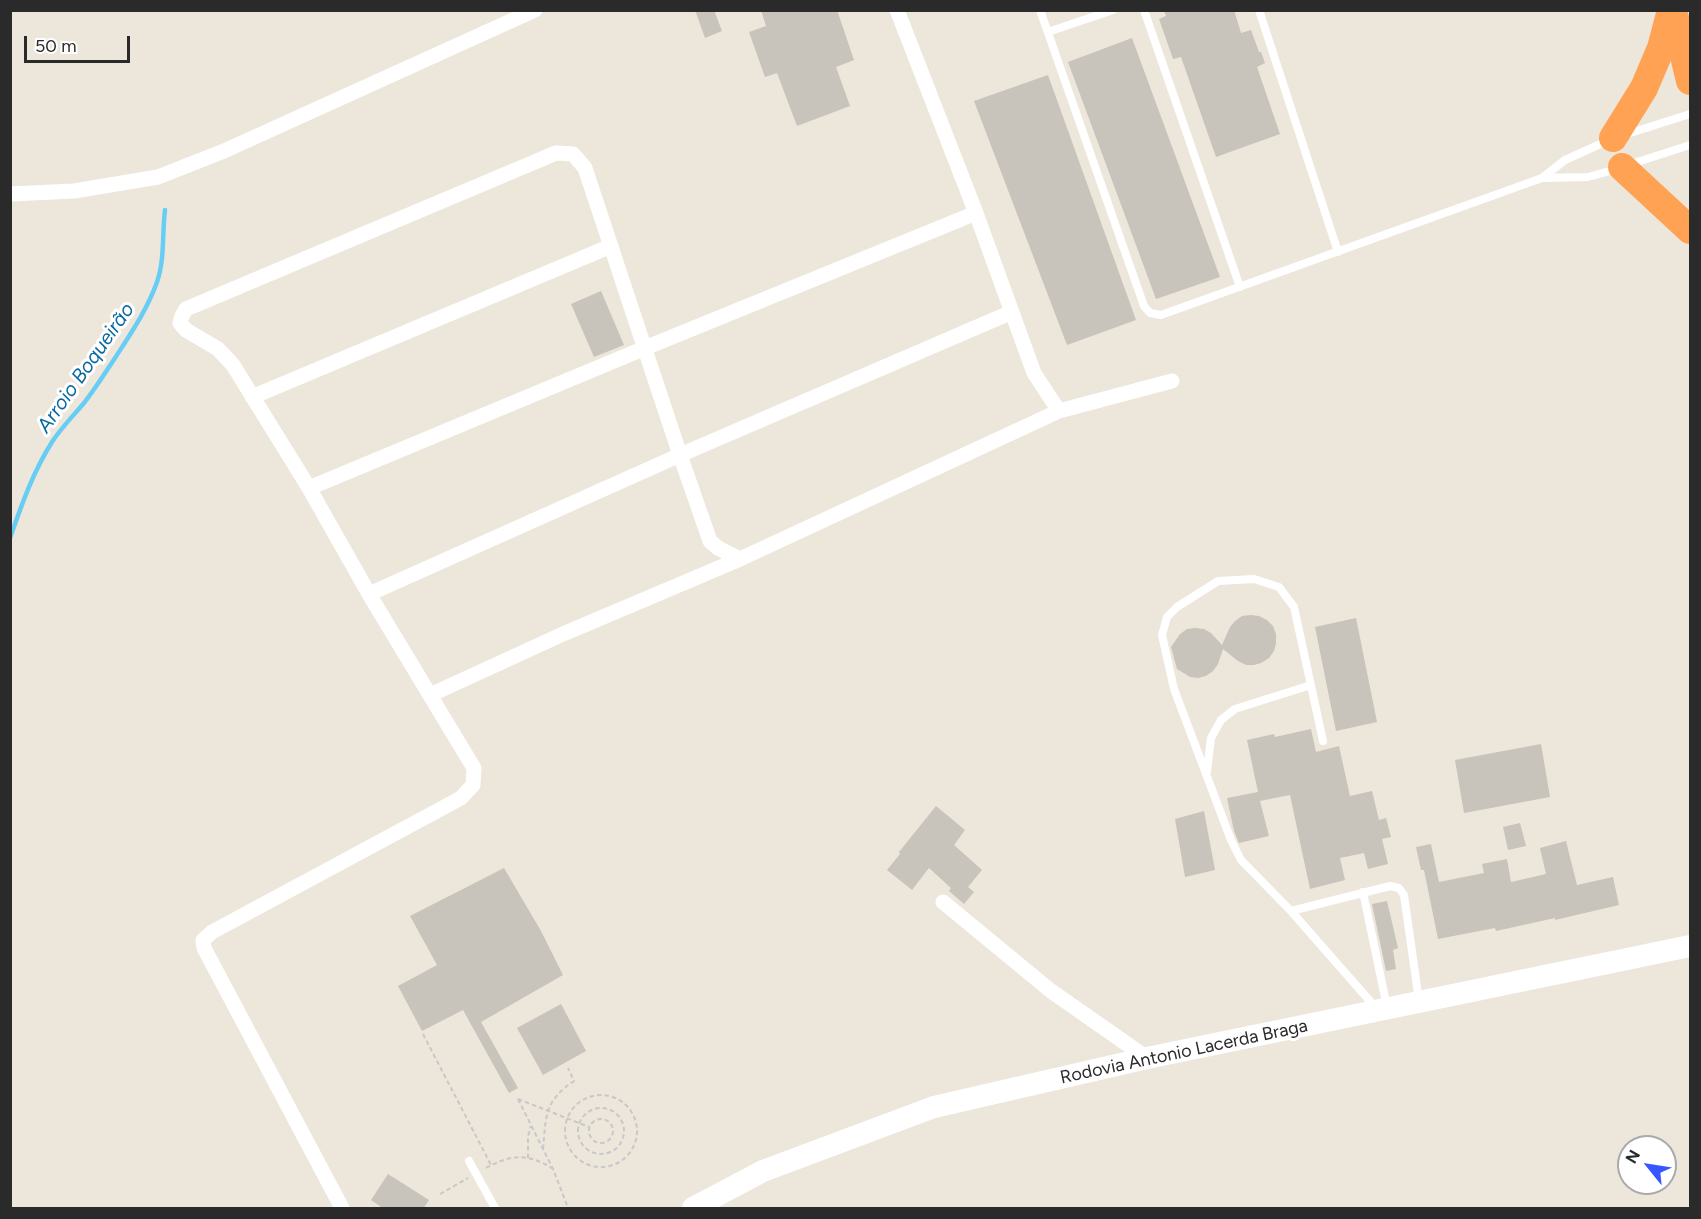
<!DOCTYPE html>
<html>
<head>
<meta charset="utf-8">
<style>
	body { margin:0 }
	#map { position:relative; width:1701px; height:1219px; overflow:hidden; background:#ede6db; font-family:Figtree,sans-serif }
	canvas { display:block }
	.frame { position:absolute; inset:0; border:12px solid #2a2a2a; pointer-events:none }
	.north { position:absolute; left:1617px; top:1135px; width:60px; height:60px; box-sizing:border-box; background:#fff; border:2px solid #aaa; border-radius:50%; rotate:300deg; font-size:16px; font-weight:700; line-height:24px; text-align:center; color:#2a2a2a }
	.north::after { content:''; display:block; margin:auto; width:21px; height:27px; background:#3657ff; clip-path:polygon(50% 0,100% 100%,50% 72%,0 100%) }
	.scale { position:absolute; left:24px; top:36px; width:106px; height:27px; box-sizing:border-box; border:3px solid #2a2a2a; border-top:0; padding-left:8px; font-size:18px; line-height:21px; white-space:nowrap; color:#2a2a2a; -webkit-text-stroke:4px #fff; paint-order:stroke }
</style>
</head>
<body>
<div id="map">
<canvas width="1701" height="1219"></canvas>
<div class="frame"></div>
<div class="north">N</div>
<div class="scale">50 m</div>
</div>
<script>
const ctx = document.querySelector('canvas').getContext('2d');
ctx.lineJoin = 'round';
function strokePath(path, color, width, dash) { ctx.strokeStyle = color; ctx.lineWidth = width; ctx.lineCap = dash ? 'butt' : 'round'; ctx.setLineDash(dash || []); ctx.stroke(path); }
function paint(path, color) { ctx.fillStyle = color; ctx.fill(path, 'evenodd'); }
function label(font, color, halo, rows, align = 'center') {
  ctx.font = font + ' Figtree,sans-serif'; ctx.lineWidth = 6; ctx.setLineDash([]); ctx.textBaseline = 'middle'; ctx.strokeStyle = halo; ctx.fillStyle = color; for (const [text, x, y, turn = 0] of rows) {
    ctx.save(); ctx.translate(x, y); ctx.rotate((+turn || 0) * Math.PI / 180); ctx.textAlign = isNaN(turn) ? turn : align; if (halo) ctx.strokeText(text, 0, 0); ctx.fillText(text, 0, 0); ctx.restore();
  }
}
strokePath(new Path2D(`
	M10 538C22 504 33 472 52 442 61 428 73 416 84 403 95 389 105 373 115 358 131 333 147 310 157 282 165 259 162 233 165 210`), '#68cdf5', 4.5);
paint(new Path2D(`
	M695 10H714L722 31 705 38Z
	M761 10H837L854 60 836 67 850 106 797 126 777 73 765 77 749 32 766 26Z
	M1164 10H1234L1241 33 1251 30 1259 52H1261L1265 63 1257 67 1280 134 1216 157 1181 57 1173 59 1159 19 1166 16Z
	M1132 38 1220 277 1156 299 1068 62Z
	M1048 75 1136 320 1067 345 974 101Z
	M601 291 624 345 594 357 571 304Z
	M1251 615 1259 616 1267 620 1273 626 1276 634V643L1274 651 1269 658 1261 663 1254 665H1246L1238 661 1223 649 1218 664 1213 671 1206 676 1198 678 1190 677 1177 669 1171 647 1180 634 1187 629 1195 628 1204 629 1211 633 1222 645 1230 627 1235 621 1242 616Z
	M1356 618 1377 722 1336 731 1315 627Z
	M1311 729 1316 752 1339 746 1350 796 1372 791 1379 820 1386 818 1391 837 1382 839 1388 864 1368 869 1364 853 1340 858 1345 880 1310 889 1290 795 1260 801 1269 836 1239 843 1234 831 1227 798 1258 792 1247 740 1274 734 1275 737Z
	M1541 744 1550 797 1464 813 1455 760Z
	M936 806 965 830 954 845 982 870 968 887 974 892 964 904 949 891 951 888 929 868 912 890 887 870 900 854 899 852Z
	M1204 811 1215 870 1185 877 1175 819Z
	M1520 823 1526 846 1508 850 1503 827Z
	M1566 841 1577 885 1613 877 1619 905 1555 920V918L1496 931 1495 928 1438 939 1424 870H1421L1416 847 1431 844 1439 882 1484 873 1482 864 1507 859 1511 882 1546 874 1540 848Z
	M504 868 541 931 563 975 481 1022 518 1088 509 1093 463 1010 422 1031 398 986 437 965 410 916Z
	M1387 901 1398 948 1393 950 1396 969 1386 971 1372 904Z
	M561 1004 586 1051 543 1075 517 1028Z
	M388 1174 429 1200 423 1209H384L371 1200Z`), '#c8c3bb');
strokePath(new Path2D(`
	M423 1034 491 1165
	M565 1131a36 36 0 1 1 72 0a36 36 0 1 1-72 0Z
	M518 1099 553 1169 568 1208
	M518 1099 589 1127
	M578 1131a23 23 0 1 1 46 0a23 23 0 1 1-46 0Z
	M589 1131a12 12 0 1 1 24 0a12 12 0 1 1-24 0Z
	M543 1149C546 1117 544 1101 574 1081L568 1068
	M528 1158V1136L531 1126
	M486 1168C511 1154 529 1153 553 1169
	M440 1194 468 1178`), '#c8c8c8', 2, [4.5, 3]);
strokePath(new Path2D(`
	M1040 10 1144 306 1150 313 1161 315 1542 178 1565 160 1607 141
	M1144 10 1240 287
	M1259 10 1338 252
	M1048 32 1113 10
	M1624 135 1690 114
	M1628 165 1690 145
	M1542 178 1588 177 1617 169
	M1323 741 1294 607 1279 587 1254 579 1218 581 1177 607 1167 617 1162 635 1174 689 1231 840 1241 860 1291 911 1376 1008
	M1207 771 1211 738 1221 720 1235 709 1311 685
	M1363 892 1387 1007
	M1291 911 1390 886 1399 888 1404 895 1419 1001
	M469 1161 495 1208`), '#fff', 8);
strokePath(new Path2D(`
	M897 10 976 213 1034 373 1059 411
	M10 194 74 191 158 177 224 151 535 10
	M252 397 611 246
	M309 488 645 348 976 213
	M369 594 680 455 1012 312
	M430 695 563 634 740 559 1059 411 1172 381
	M943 902 1051 991 1147 1058
	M342 1208 204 948 203 940 212 932 461 798 473 785 474 768 369 594 309 488 233 365 218 349 186 330 180 323 182 316 186 309 556 153 573 154 585 168 680 455 710 541 718 548 740 559`), '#fff', 15);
strokePath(new Path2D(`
	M693 1208 763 1171 934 1107 1147 1058 1690 946`), '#fff', 22);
strokePath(new Path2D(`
	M1673 10 1690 81
	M1613 138 1644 88 1661 48 1671 10
	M1622 167 1690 230`), '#ffa254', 28);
label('18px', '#2a2a2a', '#fff', [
	["Rodovia Antonio Lacerda Braga",1184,1052,-12]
]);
label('italic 20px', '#0669a3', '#fff', [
	["Arroio Boqueirão",86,368,-55]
]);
</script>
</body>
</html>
